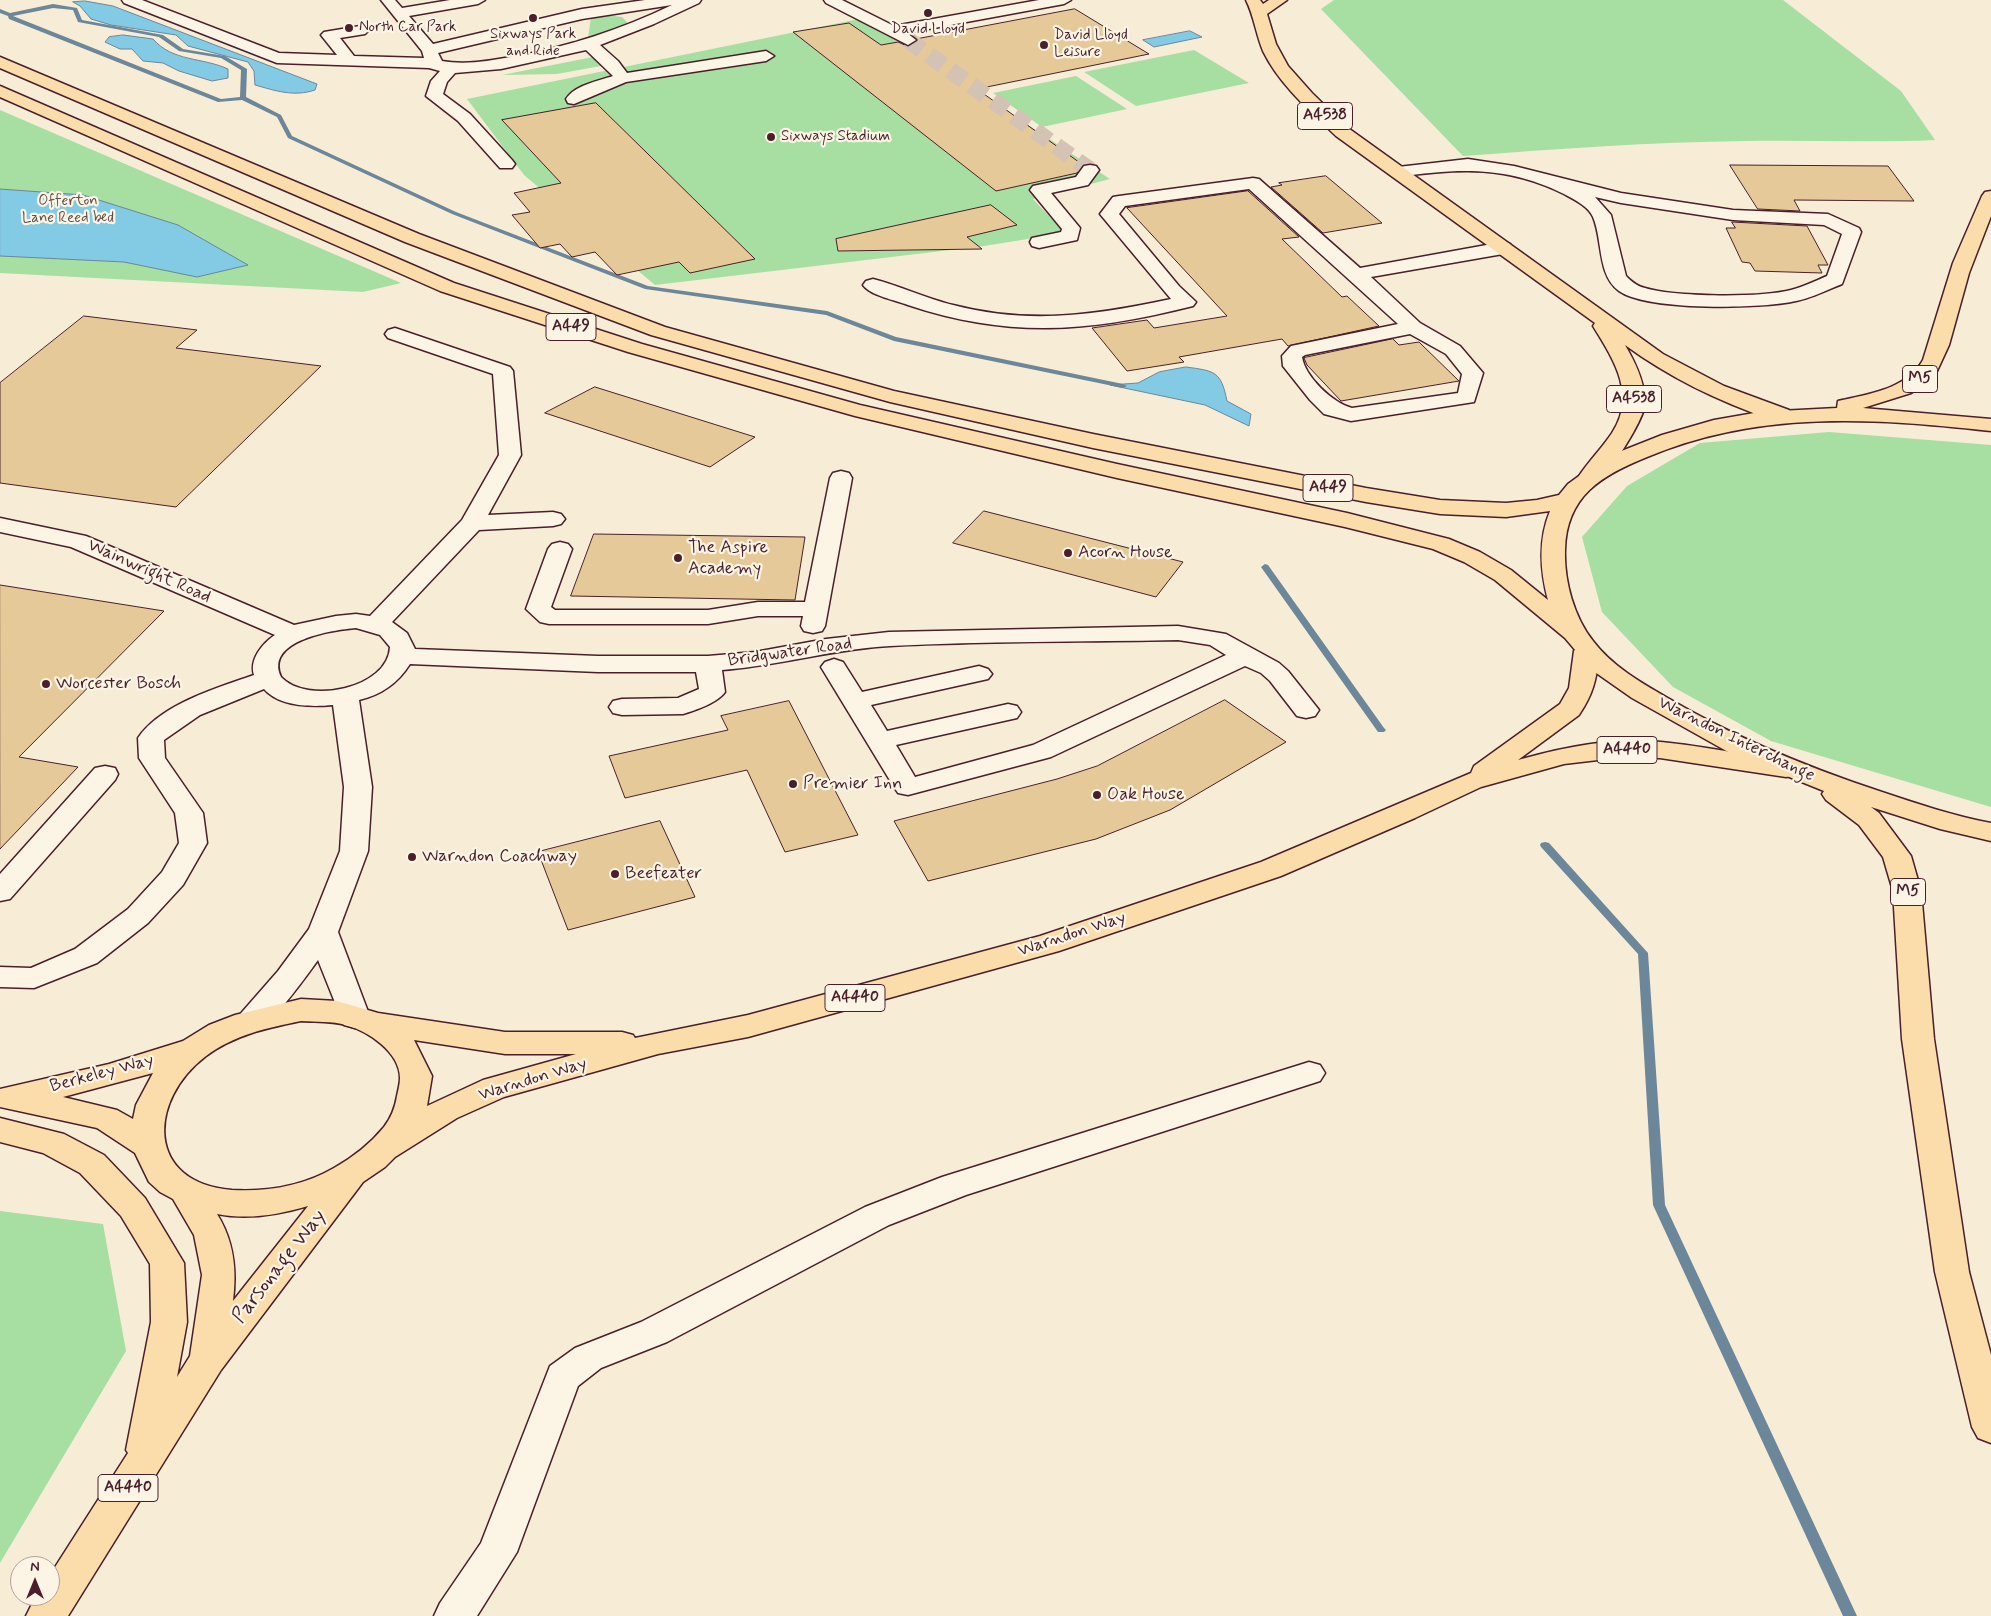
<!DOCTYPE html>
<html>
<head>
<meta charset="utf-8">
<style>
	body { margin:0 }
	#map { position:relative; width:1991px; height:1616px; overflow:hidden; background:#f7ecd6; font-family:Mynerve,sans-serif }
	canvas { display:block }
	.north { position:absolute; left:10px; top:1556px; width:50px; height:50px; box-sizing:border-box; background:#fcf5e5; border:1px solid #b59f9b; border-radius:50%; rotate:0deg; font-size:14px; font-weight:700; line-height:20px; text-align:center; color:#4a1f2b }
	.north::after { content:''; display:block; margin:auto; width:18px; height:22px; background:#4a1f2b; clip-path:polygon(50% 0,100% 100%,50% 72%,0 100%) }
</style>
</head>
<body>
<div id="map">
<canvas width="1991" height="1616"></canvas>
<div class="north">N</div>
</div>
<script>
const ctx = document.querySelector('canvas').getContext('2d');
ctx.lineJoin = 'round';
function paint(path, color) { ctx.fillStyle = color; ctx.fill(path, 'evenodd'); }
function strokePath(path, color, width, dash) { ctx.strokeStyle = color; ctx.lineWidth = width; ctx.lineCap = dash ? 'butt' : 'round'; ctx.setLineDash(dash || []); ctx.stroke(path); }
function label(font, color, halo, rows, align = 'center') {
  ctx.font = font + ' Mynerve,sans-serif'; ctx.lineWidth = 4.5; ctx.setLineDash([]); ctx.textBaseline = 'middle'; ctx.strokeStyle = halo; ctx.fillStyle = color; for (const [text, x, y, turn = 0] of rows) {
    ctx.save(); ctx.translate(x, y); ctx.rotate((+turn || 0) * Math.PI / 180); ctx.textAlign = isNaN(turn) ? turn : align; if (halo) ctx.strokeText(text, 0, 0); ctx.fillText(text, 0, 0); ctx.restore();
  }
}
paint(new Path2D(`
	M1334 0H1783L1901 91 1935 140C1872 143 1809 140 1746 141 1652 142 1557 149 1463 156L1321 9Z
	M605 15 622 17 627 22 623 28 588 38 591 17Z
	M859 19 896 38 1110 179 1033 199 1065 233 984 246 655 285 524 175 467 99Z
	M1194 50 1249 83 1136 106 1084 72Z
	M598 56 606 65 557 74 502 75Z
	M1076 76 1127 109 1042 127 993 93Z
	M0 110 401 283 363 292 0 273Z
	M1829 432 1991 445V807L1771 741 1673 687 1602 612 1582 537 1627 486 1700 443Z
	M0 1211 103 1224 126 1351 0 1563Z`), '#a7dea2');
const water = new Path2D(`
	M85 1 113 6 317 84 315 90C294 97 276 91 255 85L254 71 248 62 188 46 176 35 111 25 91 19 80 6 73 2Z
	M1190 31 1202 37 1154 47 1143 40Z
	M123 35 153 39C173 62 202 57 228 69V78L212 81 179 71 163 63 143 61 132 49H120L105 42 109 37Z
	M0 189 83 195 178 225 248 265 197 277 124 262 0 256Z
	M1186 367C1215 371 1221 371 1227 401L1251 414 1249 426 1205 405 1110 385 1138 383 1159 372Z`);
paint(water, '#83cae4');
strokePath(water, '#6c869a', 1);
paint(new Path2D(`
	M53 4 77 8 82 20 163 35 183 49 225 56 247 69 246 97 281 115 292 136 456 212 648 286 827 311 896 337 1123 384 1127 386 1123 388 894 341 826 315 645 289 452 214 288 138 277 117 242 100 218 102 9 19 8 16 0 13V9L10 13ZM53 8 73 10 78 22 159 37 179 51 221 58 241 70 240 97 221 99 13 16Z
	M1265 564 1268 565 1384 728 1386 730 1384 732H1378L1261 567Z
	M1545 842 1549 843 1648 953 1665 1205 1857 1616H1843L1653 1205 1638 954 1541 847 1540 845 1541 843Z`), '#6c869a');
const building = new Path2D(`
	M1075 9 1149 54 977 89 1083 165 1077 173 996 191 793 32 849 23 881 45 898 42 909 47 917 39Z
	M596 103 755 259 690 273 679 262 617 275 595 252 572 257 560 244 540 248 512 215 530 212 514 193 561 183 502 120Z
	M1730 165 1888 166 1914 201 1794 200 1800 211 1758 209Z
	M1326 176 1382 223 1323 233 1271 187 1282 185 1279 183Z
	M1248 191 1299 237 1282 239 1342 297 1347 296 1379 326 1288 346 1282 339 1179 357 1184 362 1127 371 1092 328 1147 320 1154 328 1227 316 1127 208Z
	M991 205 1017 225 967 237 982 249 838 251 836 239Z
	M1732 222 1807 226 1828 265H1818L1822 273 1755 271 1750 263 1742 262 1726 228H1735Z
	M84 316 197 330 176 348 321 366 176 507 0 483V383Z
	M1393 339 1399 345 1419 342 1459 381 1341 401 1307 365 1304 358Z
	M595 387 755 437 710 467 545 413Z
	M984 511 1183 562 1156 597 953 543Z
	M594 534 805 537 795 600 571 596Z
	M0 585 164 611 19 757 78 767 0 849Z
	M1225 700 1286 742 1170 810 1096 839 928 881 894 821 1057 779 1097 766Z
	M789 701 858 835 785 852 747 770 625 798 609 756 728 730 721 716Z
	M660 821 695 897 568 930 538 852Z`);
paint(building, '#e5c999');
strokePath(building, '#4a1f2b', 1);
strokePath(new Path2D(`
	M908 40 1090 170`), '#d4c3b4', 17, [17, 9]);
const minor = new Path2D(`
	M122 0H142L279 53 337 55 321 35 324 32 360 26 368 31 365 34 340 38 354 56 424 58 422 51 381 0H395L402 8 450 0H485L478 4 409 16 433 44 582 9 645 0H701L699 3 654 24 600 45 618 61 627 73 766 51 774 56 766 61 626 82 574 104 568 103 566 99C575 85 598 81 613 76L586 50 501 69 455 73 447 82 443 94 470 114 512 160 515 164 512 168H500L458 121 426 96 431 81 440 71 429 68 277 63 124 3ZM672 5C620 30 567 47 511 57 488 61 465 65 442 61L438 53 582 19Z
	M824 0H842L894 26 1039 0H1071L1064 4 907 33 916 40 908 45 826 3Z
	M1468 159 1514 166 1621 193 1733 210 1828 214 1859 228 1861 232 1842 284C1827 290 1811 298 1796 301 1762 309 1647 311 1619 291 1597 275 1603 240 1593 217 1588 206 1575 200 1564 194 1507 166 1460 168 1398 177L1392 176 1389 172 1392 168 1398 167ZM1595 197 1621 203 1733 220 1824 225 1842 234 1827 276C1815 281 1803 287 1791 290 1760 298 1675 297 1645 288 1637 286 1632 282 1626 276L1611 215Z
	M1090 165 1096 166 1099 170 1088 185 1051 193 1080 228 1077 240 1039 248 1032 246 1030 242 1032 238 1061 232 1062 229 1030 190 1033 186 1076 177 1084 166Z
	M1253 178 1259 179 1360 268 1503 242 1510 244 1512 248 1510 252 1503 254 1371 277 1420 323 1460 346 1483 373 1474 402 1351 421 1324 414 1310 400 1283 366 1282 356 1291 346 1398 324 1249 189 1125 206 1119 214 1179 286 1196 302 1193 306C1090 332 1010 339 908 305 895 300 871 296 863 285L866 281 873 279C900 286 925 298 953 305 1029 325 1096 315 1171 299L1100 214 1113 197 1119 196ZM1410 334 1446 354 1462 374 1458 393 1352 408C1333 403 1305 377 1302 357L1305 355Z
	M395 328 510 367 513 371 521 455 488 515 553 512 561 514 565 519 561 524 553 526 479 530 392 622 407 633 415 649 598 656H708L755 652 826 639 889 632 1178 626 1226 634 1279 663 1288 671 1319 710 1315 716 1306 718 1297 716 1270 681 1261 673 1245 666 1051 757 908 795 898 793 894 787 821 667 825 662 834 659 843 662 862 692 979 666 988 669 992 674 988 679 871 705 887 731 1008 704 1017 706 1021 712 1017 718 896 745 915 777 1033 745 1226 655 1210 645 1178 640C1082 642 986 641 890 646 833 649 778 666 722 670L725 692C717 703 696 710 683 714L622 715 613 713 609 707 613 701 622 699 678 698 699 689 696 672H598L410 664C398 683 381 695 359 700L372 787 368 851 338 932 370 1017 366 1025 355 1028 344 1025 318 960C305 978 280 1013 263 1026 255 1031 248 1029 240 1027L236 1019 278 971 309 929 340 851 344 787 333 705C311 707 280 707 264 689L200 715 164 740 165 758 203 813 207 843 183 885 148 923 97 963 34 988 0 987V967L31 968 75 949 128 909 162 872 179 843 175 813 139 758 138 738C161 704 217 688 254 675 249 659 263 643 275 635L71 547 0 532V518L86 536 294 625 336 616 356 614 370 616 462 520 499 455 493 374 388 338 385 334 388 330ZM356 628 380 635 390 647C388 689 307 705 281 677 264 640 333 630 356 628Z
	M841 471 849 473 852 478 825 626 822 631 813 633 804 631 801 626 803 616H758L708 624H549L540 622 526 609 548 549 552 544 560 542 568 544 572 549 551 607 555 610H708L758 602H805L830 478 833 473Z
	M105 766 115 768 118 774 115 780 10 899 0 901V874L95 768Z
	M1309 1062 1320 1065 1325 1073 1320 1081 966 1195 889 1225 667 1342 601 1368 578 1386 517 1552 477 1616H434L440 1603 481 1543 550 1366 575 1348 641 1322 865 1207 942 1177Z`);
const major = new Path2D(`
	M1246 0H1260L1263 4 1269 0H1287L1267 14 1276 44 1288 66 1312 93 1348 128 1663 354 1724 386 1789 410 1792 415 1789 420 1781 421 1773 420C1720 402 1670 378 1625 345 1635 362 1645 382 1645 403 1645 418 1610 474 1597 481 1592 484 1587 482 1582 481L1579 476C1589 461 1602 448 1612 433 1637 395 1614 360 1593 326L1595 323 1336 136C1310 111 1279 84 1263 51 1256 34 1254 16 1246 0Z
	M1587 643 1596 646 1600 651C1596 678 1595 691 1579 715L1518 760C1564 747 1613 737 1661 742 1703 746 1745 755 1786 761L1796 763 1799 769 1796 775 1786 777 1660 758H1615L1564 764 1481 787 1415 818 1281 876 1059 951 748 1037 658 1054 504 1097 457 1118 395 1157 385 1167 363 1182 221 1370 68 1616H26L36 1596H50V1575L128 1453 126 1450 151 1322 150 1264 121 1216 80 1173 43 1153 0 1142V1118L64 1134 104 1155 145 1198 184 1263 187 1322 177 1377 190 1356 202 1275 194 1235 173 1199 160 1192 149 1182 135 1153 97 1128 0 1107V1089L109 1064 183 1041 209 1025 235 1015 301 999 337 1001 378 1013 505 1032H622L633 1035 635 1038 748 1015 1040 936 1261 862 1471 773 1474 766 1560 704 1569 688 1574 651 1578 646ZM301 1021C316 1022 332 1021 346 1025 368 1031 400 1052 400 1078 400 1084 398 1091 397 1096 395 1108 391 1118 384 1127 370 1144 352 1158 334 1168 303 1186 267 1192 232 1190 145 1183 148 1100 206 1056 234 1035 267 1028 301 1021ZM414 1040 505 1054H576L483 1080 427 1106 432 1076ZM153 1073 136 1105 133 1119 117 1110 63 1097ZM308 1206 233 1301C237 1270 234 1241 217 1214 248 1220 278 1215 308 1206Z`);
const highway = new Path2D(`
	M0 57 419 234 665 327 894 391 1093 434 1366 488 1440 500 1506 503 1537 500 1559 495 1568 484 1590 468 1619 452 1662 435 1714 420 1760 412 1837 408 1838 401C1869 394 1907 389 1923 360L1953 263 1982 196 1985 192 1991 191V216L1969 273 1949 345 1937 371 1927 383 1911 393 1863 408 1991 419V431C1873 418 1759 410 1647 457 1602 475 1566 496 1565 550 1564 581 1574 617 1593 641 1612 666 1640 682 1666 697 1735 738 1807 767 1882 792 1918 804 1954 816 1991 823V841L1940 829 1871 807 1879 813 1911 856 1921 891 1934 1039 1969 1272 1991 1355V1443L1978 1438 1972 1427 1935 1272 1902 1039 1893 891 1883 857 1859 825 1826 800 1822 794 1824 791 1730 753 1632 698 1592 670 1565 638 1495 580 1464 562 1433 549 1345 527 1117 478 855 416 628 352 440 291 0 97V86L454 283 642 344 860 405 1117 464 1347 513 1449 539 1480 552 1511 570 1548 600C1540 570 1538 540 1550 511L1506 517 1440 514 1366 502 1093 448 890 402 651 335 405 242 0 68Z`);
strokePath(minor, '#4a1f2b', 3);
strokePath(major, '#4a1f2b', 3);
strokePath(highway, '#4a1f2b', 3);
paint(minor, '#fcf5e5');
paint(major, '#faddab');
paint(highway, '#faddab');
for (const [x, y, r, color] of [
	[928,13,5,"#4a1f2b"],
	[533,18,5,"#4a1f2b"],
	[349,28,5,"#4a1f2b"],
	[1044,45,5,"#4a1f2b"],
	[771,137,5,"#4a1f2b"],
	[1068,553,5,"#4a1f2b"],
	[678,558,5,"#4a1f2b"],
	[46,684,5,"#4a1f2b"],
	[793,784,5,"#4a1f2b"],
	[1097,795,5,"#4a1f2b"],
	[412,857,5,"#4a1f2b"],
	[615,874,5,"#4a1f2b"]
]) { const dot = new Path2D(); dot.arc(x, y, r, 0, 2 * Math.PI); ctx.fillStyle = color; ctx.fill(dot); strokePath(dot, '#fcf5e5', 2); }
label('15px', '#4a1f2b', '#fcf5e5', [
	["North Car Park",359,28],
	["David Lloyd",928,30,"center"],
	["Sixways Park",533,35,"center"],
	["and Ride",533,52,"center"],
	["David Lloyd",1054,36],
	["Leisure",1054,53],
	["Sixways Stadium",781,137]
], 'left');
label('15px', '#614f49', '#fcf5e5', [
	["Offerton",68,202],
	["Lane Reed bed",68,219]
]);
for (const [x, y, w] of [
	[1325,116,55],
	[571,327,50],
	[1920,379,35],
	[1634,399,55],
	[1328,488,50],
	[1627,750,60],
	[1908,892,35],
	[855,998,60],
	[128,1488,60]
]) { const box = new Path2D(); box.roundRect(x - w / 2, y - 13.5, w, 27, 4); ctx.fillStyle = '#fcf5e5'; ctx.fill(box); strokePath(box, '#4a1f2b', 1); }
label('bold 16px', '#4a1f2b', null, [
	["A4538",1325,116],
	["A449",571,327],
	["M5",1920,379],
	["A4538",1634,399],
	["A449",1328,488],
	["A4440",1627,750],
	["M5",1908,892],
	["A4440",855,998],
	["A4440",128,1488]
]);
label('18px', '#4a1f2b', '#fcf5e5', [
	["The Aspire",688,548],
	["Academy",688,569],
	["Acorn House",1078,553],
	["Worcester Bosch",56,684],
	["Premier Inn",803,784],
	["Oak House",1107,795],
	["Warndon Coachway",422,857],
	["Beefeater",625,874]
], 'left');
label('18px', '#4a1f2b', '#fcf5e5', [
	["Wainwright Road",149,572,24],
	["Bridgwater Road",790,653,-8],
	["Warndon Interchange",1736,740,26],
	["Warndon Way",1072,935,-18],
	["Berkeley Way",102,1074,-15],
	["Warndon Way",533,1080,-17]
]);
label('21px', '#4a1f2b', '#fcf5e5', [
	["Parsonage Way",280,1267,-52]
]);
</script>
</body>
</html>
